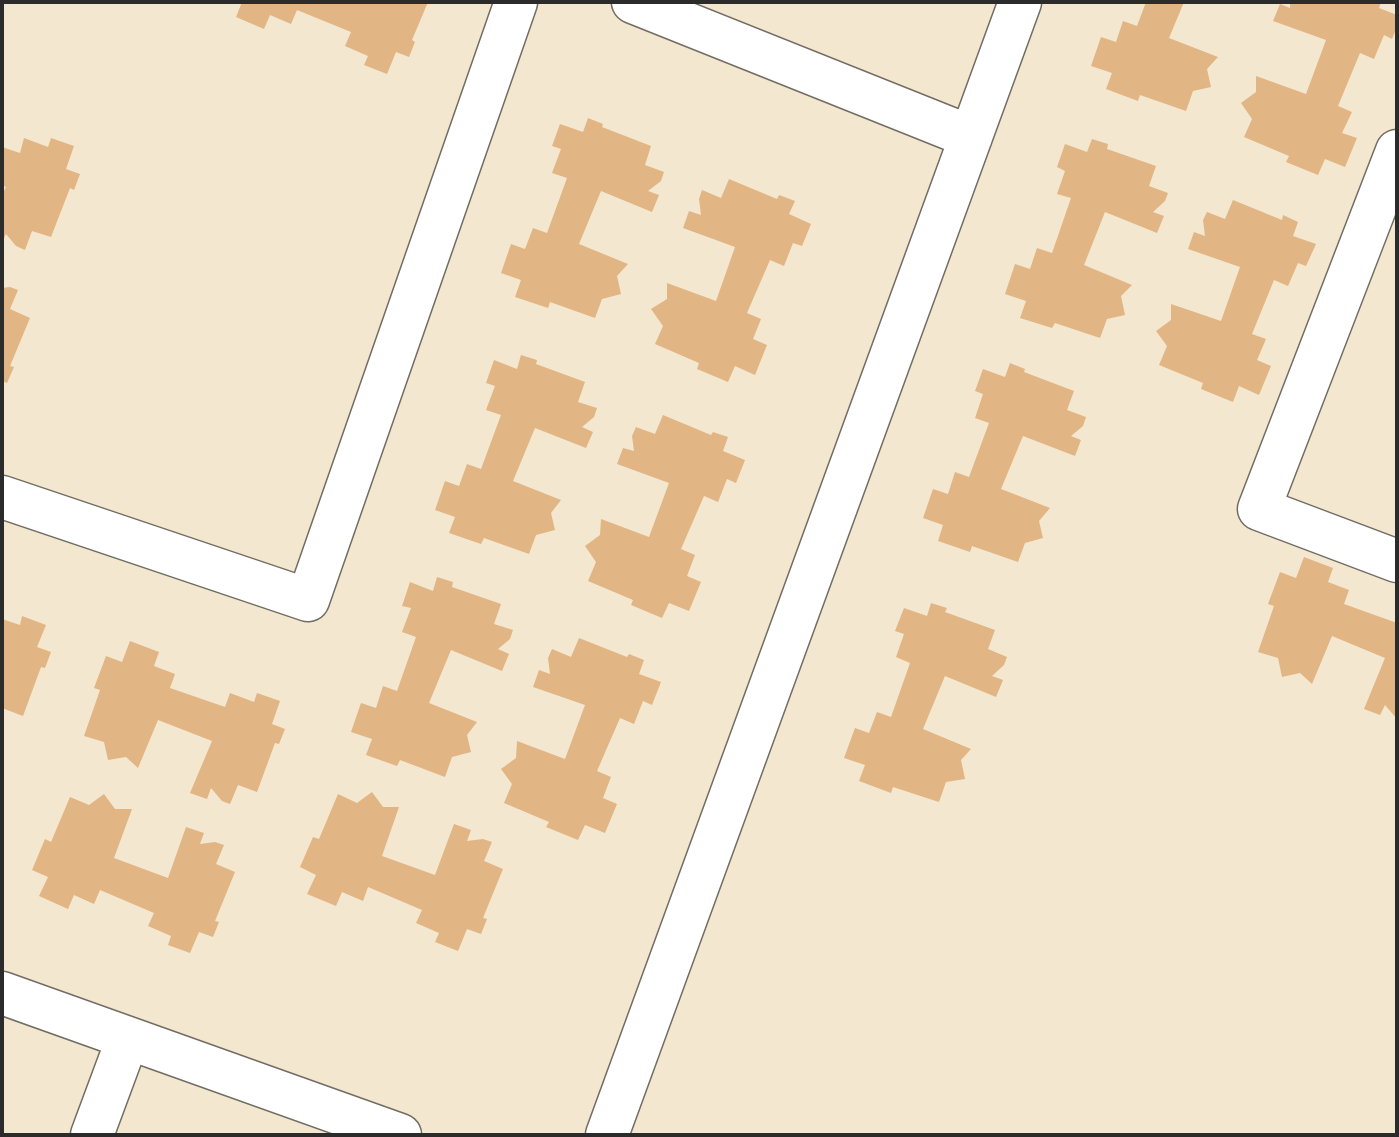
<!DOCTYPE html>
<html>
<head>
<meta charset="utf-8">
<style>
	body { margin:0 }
	#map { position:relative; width:1399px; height:1137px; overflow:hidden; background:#f4e7cf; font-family:"Balsamiq Sans",sans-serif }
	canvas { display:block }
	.frame { position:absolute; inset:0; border:4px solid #2b2b2b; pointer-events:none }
</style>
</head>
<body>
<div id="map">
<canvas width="1399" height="1137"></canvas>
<div class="frame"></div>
</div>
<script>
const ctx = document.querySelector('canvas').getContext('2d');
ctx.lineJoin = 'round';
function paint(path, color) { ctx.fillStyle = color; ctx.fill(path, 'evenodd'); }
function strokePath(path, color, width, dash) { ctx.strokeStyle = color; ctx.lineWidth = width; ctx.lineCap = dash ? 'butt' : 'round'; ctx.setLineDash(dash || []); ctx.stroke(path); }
paint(new Path2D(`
	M242 2H428L412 40 415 42 409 57 396 52 387 74 364 65 368 56 345 46 351 32 297 10 291 24 270 15 264 29 236 17Z
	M1146 2H1184L1169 38 1218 57 1207 69 1211 87 1193 91 1186 111 1140 95 1138 101 1106 89 1112 73 1091 66 1101 37 1116 42 1123 21 1137 26Z
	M1290 2H1381L1379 8 1397 15V27L1392 39 1384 35 1374 59 1360 53 1338 106 1352 112 1342 133 1357 138 1345 167 1325 159 1318 175 1286 162 1289 156 1244 137 1252 119 1241 103 1256 92V76L1306 94 1326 40 1273 21 1280 4 1290 8Z
	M588 118 603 124 602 127 651 146 645 165 664 172 661 181 648 191 659 195 652 212 601 191 579 244 628 264 617 276 621 294 602 299 595 318 550 302 548 308 515 297 521 280 501 273 511 244 525 249 533 228 547 233 567 178 552 173 561 149 552 146 560 124 583 132Z
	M24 138 48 147 51 138 74 146 66 169 80 174 74 190 70 188 51 237 32 231 25 250 16 246 6 234 2 242V195L6 187 2 185V147L20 153Z
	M1092 139 1108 144 1107 149 1156 166 1149 186 1168 193 1165 201 1153 212 1164 216 1157 233 1105 212 1084 265 1132 285 1121 296 1125 315 1107 319 1100 338 1055 323 1052 328 1020 318 1026 301 1005 294 1015 264 1030 269 1037 248 1052 253 1071 198 1057 194 1065 171 1057 167 1065 144 1087 152Z
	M729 179 777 199 779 195 795 201 789 214 811 224 802 246 793 243 784 266 770 260 747 313 761 319 753 339 767 345 755 375 735 366 728 382 697 369 699 363 655 344 663 326 651 309 667 299V283L716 301 735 247 683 228 689 211 701 215 699 199 702 190 721 198Z
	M1233 200 1282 220 1283 215 1298 222 1293 236 1316 244 1306 266 1298 263 1288 286 1274 280 1252 334 1266 339 1257 360 1271 366 1259 395 1239 386 1233 402 1201 389 1203 383 1159 365 1167 346 1156 331 1171 320V304L1221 321 1240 267 1188 249 1194 232 1205 236 1203 220 1207 212 1225 219Z
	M10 287 18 290 10 309 30 318 10 366 14 367 7 383 2 381V288Z
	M521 355 537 360 536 364 585 382 578 402 597 408 594 417 582 427 593 432 586 448 535 428 513 481 561 500 551 513 555 530 536 535 529 554 484 538 481 544 449 533 455 517 435 510 445 481 459 486 467 464 481 469 501 415 486 410 495 386 486 383 494 360 517 369Z
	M1010 363 1025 369 1024 372 1074 391 1067 410 1086 417 1083 426 1071 436 1081 440 1075 456 1023 436 1001 489 1050 508 1039 521 1043 538 1025 543 1018 562 972 546 970 552 938 541 943 525 923 518 933 489 948 494 955 472 969 477 989 423 975 418 983 394 975 391 983 369 1005 377Z
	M663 415 711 435 713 432 728 437 723 451 745 460 736 483 727 479 718 502 704 496 681 549 695 555 687 576 701 582 689 611 669 603 662 618 631 605 633 600 588 581 596 562 585 546 600 535 601 519 649 537 669 483 617 464 623 448 634 451 632 436 636 427 655 434Z
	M1304 557 1333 568 1328 582 1349 590 1344 604 1397 623V719L1385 705 1380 715 1364 709 1385 658 1332 636 1312 684 1300 673 1282 677 1278 658 1258 652 1274 606 1268 604 1280 572 1296 578Z
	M437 577 453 582 452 587 501 604 494 624 513 630 510 639 498 649 509 654 502 671 451 650 429 703 477 722 467 735 471 752 452 757 445 777 400 760 397 766 366 755 372 739 351 732 361 703 376 708 383 686 397 691 416 637 402 632 411 608 402 606 410 582 433 591Z
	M931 603 947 608 945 612 995 630 988 649 1007 657 1004 665 992 676 1003 680 996 697 945 676 923 729 971 749 961 760 965 779 946 782 939 802 893 787 891 793 859 781 865 765 844 758 855 728 869 733 877 712 891 717 910 663 896 657 904 634 895 631 904 608 927 616Z
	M22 616 46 625 37 647 51 652 45 668 41 667 23 716 2 708V619L20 625Z
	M579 638 627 657 629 654 644 660 639 674 661 682 652 705 643 701 634 724 620 718 597 771 611 777 603 798 617 804 605 833 585 825 578 840 546 827 549 822 504 803 512 784 501 769 516 758 517 741 565 759 585 705 533 687 539 670 550 674 548 658 552 649 571 657Z
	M130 641 159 652 154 666 175 674 170 688 225 707 230 693 254 702 257 693 280 701 272 724 285 729 279 744 275 743 257 792 238 785 230 804 222 801 211 788 207 799 190 793 212 741 158 720 138 768 126 757 108 760 104 742 84 736 100 690 94 688 106 656 122 662Z
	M372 792 383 807H399L382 856 435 875 454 824 471 830 467 841 483 839 492 842 484 861 503 869 483 918 487 919 481 934 467 929 458 951 435 942 439 933 416 923 422 910 368 887 363 901 342 892 336 906 307 894 316 875 300 867 313 837 319 839 338 794 357 803Z
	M104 794 115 809H132L114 858 168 878 186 827 204 833 200 844 215 842 224 845 216 864 235 872 215 921 219 922 213 937 199 932 190 953 168 945 171 936 148 926 154 913 100 890 94 904 74 895 68 909 39 896 48 877 32 870 45 839 51 842 70 797 89 805Z`), '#e1b584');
const minor = new Path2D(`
	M633 2 971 137
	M1397 151 1259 509 1397 561
	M2 497 308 600 516 2
	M2 993 400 1135
	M92 1135 128 1038
	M607 1135 1020 2`);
strokePath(minor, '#716d64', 45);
strokePath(minor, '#fff', 42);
</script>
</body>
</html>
